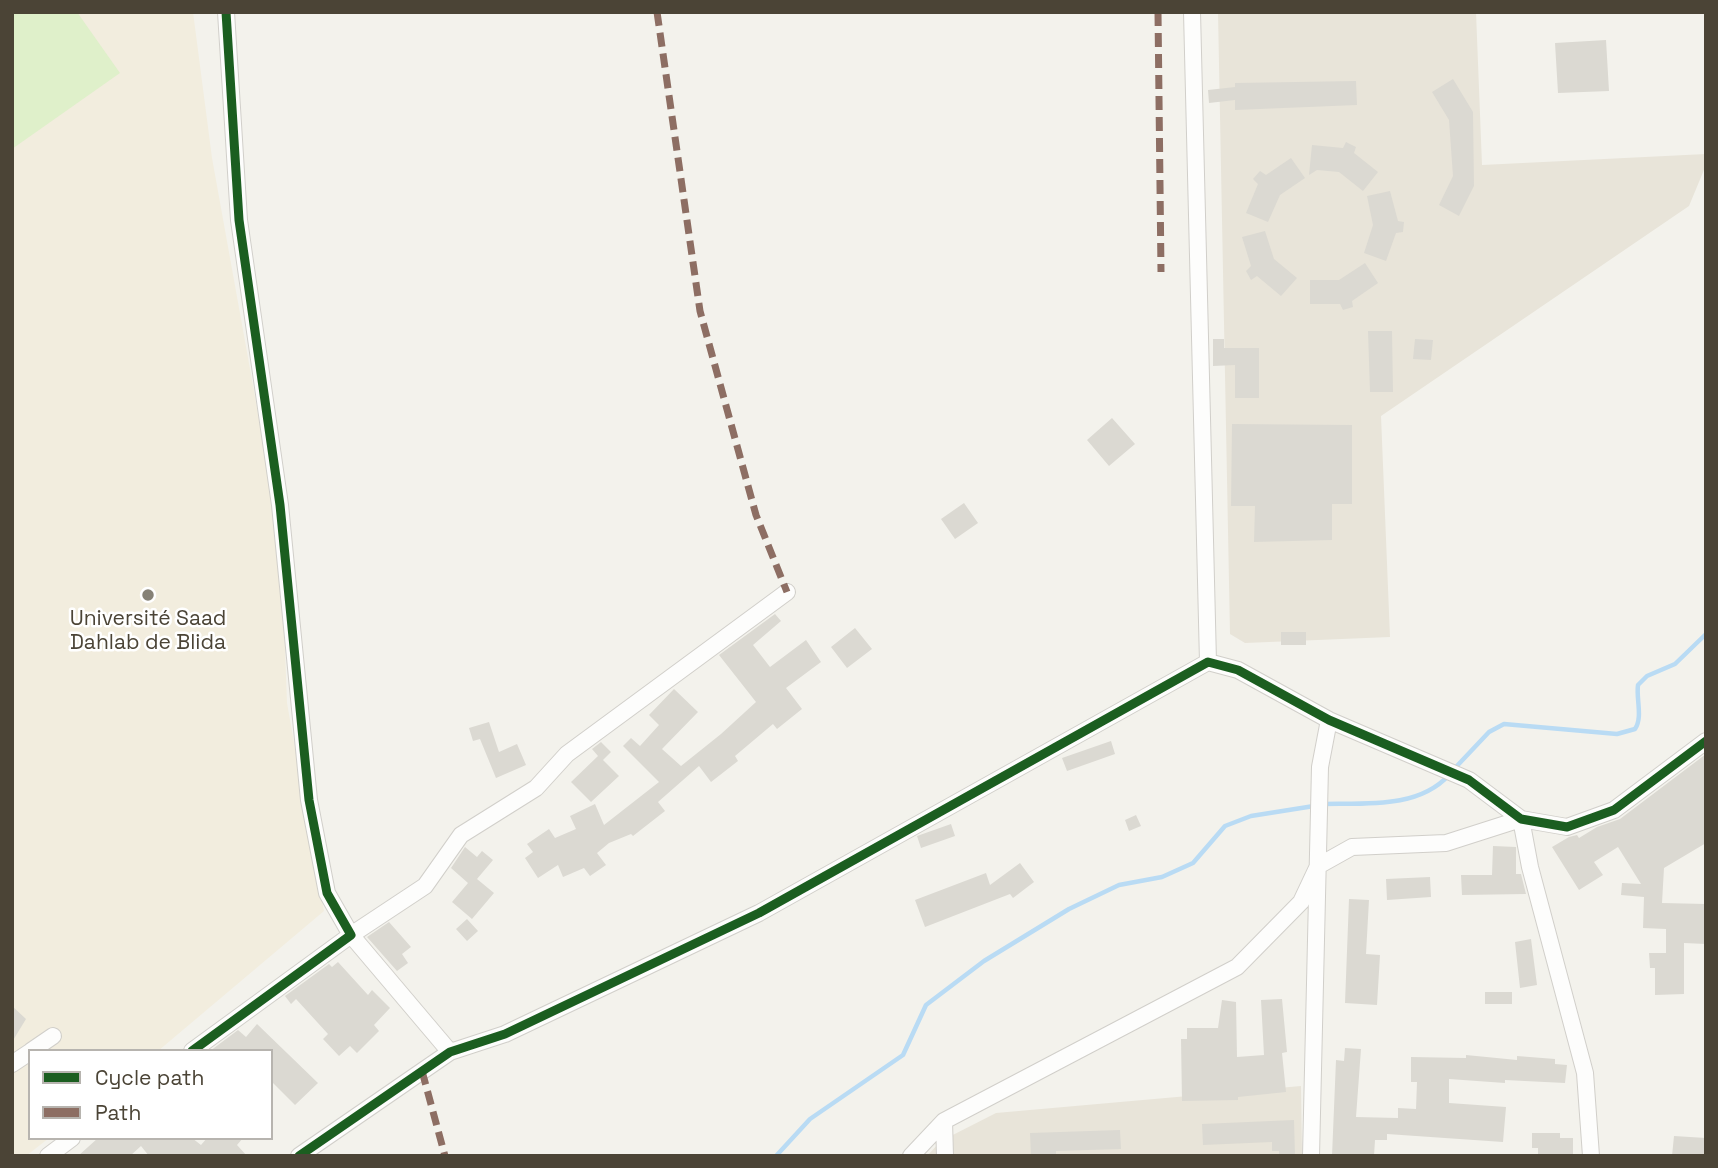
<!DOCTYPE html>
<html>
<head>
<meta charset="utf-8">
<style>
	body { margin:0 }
	#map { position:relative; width:1718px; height:1168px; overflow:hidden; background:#f3f2ec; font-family:"Space Grotesk",sans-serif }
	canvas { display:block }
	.frame { position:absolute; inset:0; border:14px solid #4b4436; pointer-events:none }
	.legend { position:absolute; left:28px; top:1049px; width:245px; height:91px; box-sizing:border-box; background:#fff; border:2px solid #b7b4af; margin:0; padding:9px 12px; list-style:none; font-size:21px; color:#4b4436 }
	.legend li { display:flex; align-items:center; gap:14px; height:35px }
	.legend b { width:35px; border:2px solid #b7b4af }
</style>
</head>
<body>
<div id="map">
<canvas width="1718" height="1168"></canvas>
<div class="frame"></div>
<ul class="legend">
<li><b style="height:9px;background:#1b5e20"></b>Cycle path</li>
<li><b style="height:9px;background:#8d6e63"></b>Path</li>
</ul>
</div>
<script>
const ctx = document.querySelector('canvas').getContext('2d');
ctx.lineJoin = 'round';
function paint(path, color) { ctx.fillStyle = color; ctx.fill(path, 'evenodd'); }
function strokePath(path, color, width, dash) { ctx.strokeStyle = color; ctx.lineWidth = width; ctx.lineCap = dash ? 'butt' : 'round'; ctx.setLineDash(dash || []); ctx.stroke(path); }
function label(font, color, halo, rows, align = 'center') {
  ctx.font = font + ' "Space Grotesk",sans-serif'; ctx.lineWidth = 5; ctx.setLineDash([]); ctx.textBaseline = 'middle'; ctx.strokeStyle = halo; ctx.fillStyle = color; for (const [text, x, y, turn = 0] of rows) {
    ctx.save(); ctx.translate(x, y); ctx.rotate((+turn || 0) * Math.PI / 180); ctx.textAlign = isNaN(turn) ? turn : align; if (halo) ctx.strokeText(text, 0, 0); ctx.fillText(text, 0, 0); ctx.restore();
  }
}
paint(new Path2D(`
	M1218 12H1476L1482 165 1706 154V165L1689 206 1381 416 1390 637 1245 643 1230 634Z
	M1301 1086 1302 1156H927L941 1141 996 1113Z`), '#e8e4d9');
paint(new Path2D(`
	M12 12H193L212 158 281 541 287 703 324 911 158 1051H30V1138H49L26 1156H12Z`), '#f2edde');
paint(new Path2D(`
	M12 12H77L120 73 12 149Z`), '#dff0ca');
strokePath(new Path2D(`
	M1455 768 1489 732 1504 724 1617 734 1635 729C1643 717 1636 699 1638 685L1647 676 1675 664 1706 634
	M1322 804C1365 803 1418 809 1449 775
	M776 1156 810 1119 903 1055 926 1005 984 961 1069 909 1119 885 1162 877 1193 863 1225 826 1251 816 1314 806`), '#b9dbf4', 4.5);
paint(new Path2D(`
	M1606 40 1609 91 1558 93 1555 43Z
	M1453 79 1473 112 1474 186 1459 216 1439 205 1453 176 1449 120 1432 92Z
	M1356 81 1357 105 1235 110V100L1209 103 1208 90 1235 87V83Z
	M1346 142 1356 147 1354 153 1378 172 1363 191 1339 172 1317 170 1309 175 1312 145 1343 148Z
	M1291 158 1305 178 1280 195 1268 222 1246 213 1258 184 1253 179 1260 171 1266 175Z
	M1390 191 1398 221 1404 222 1403 232 1396 233 1386 261 1364 253 1373 225 1367 196Z
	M1265 231 1274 259 1297 278 1281 296 1257 276 1251 280 1246 271 1251 266 1242 237Z
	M1365 263 1378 283 1352 301 1353 307 1343 310 1340 304H1310V280H1339Z
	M1368 331H1392L1393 392H1370Z
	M1213 339H1224V348H1259V398H1235V365L1213 366Z
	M1415 339 1433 340 1431 360 1413 359Z
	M1112 418 1135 444 1109 466 1087 440Z
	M1232 424 1352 425V504H1332V540L1254 542 1255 506H1231Z
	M964 503 978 523 955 539 941 519Z
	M775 614 781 621 753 645 770 667 806 640 821 662 786 688 802 709 777 729 773 724 735 756 738 761 711 782 699 766 658 802 665 811 633 836 631 834 609 843 597 853 606 865 590 876 584 868 563 877 558 865 538 878 525 858 533 852 527 844 549 829 555 838 576 829 570 816 595 804 604 825 659 782 623 746 631 738 640 746 659 725 649 715 674 689 698 712 662 749 681 766 721 734 756 702 719 655Z
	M855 628 872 649 847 668 831 647Z
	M1281 632H1306V645H1281Z
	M489 722 499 752 517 744 526 765 496 778 480 739 473 741 469 728Z
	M1111 741 1115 754 1067 771 1062 758Z
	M601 742 611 752 603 760 619 776 591 802 571 782 598 756 592 749Z
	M1706 754V843L1664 868 1662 903 1706 904V944L1684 943V994L1655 995V968H1650L1649 953H1666V929L1643 928 1644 897 1621 895 1622 883 1641 884 1618 847 1594 862 1603 875 1579 890 1552 847 1569 837 1577 835 1579 838 1597 827 1620 819Z
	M1136 815 1141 826 1129 831 1125 820Z
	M951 824 955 836 921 848 917 836Z
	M1493 846 1516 847V874H1521L1526 894 1462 895 1461 875H1492Z
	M465 847 477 857 482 851 493 860 477 879 494 893 472 919 452 902 468 883 451 868Z
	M1020 863 1034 882 1013 898 1010 894 925 927 915 900 986 873 990 885Z
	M1430 877 1431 897 1387 900 1386 879Z
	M1349 899 1369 900 1366 954 1380 955 1377 1005 1345 1003Z
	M467 919 478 931 467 941 456 929Z
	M389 922 411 947 402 954 408 963 397 971 367 937Z
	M1531 939 1537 985 1520 988 1515 942Z
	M338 962 368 995 372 990 390 1008 374 1025 379 1031 357 1053 350 1046 339 1056 323 1039 328 1034 296 999 291 1004 285 996 329 964 332 967Z
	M1485 992H1512V1004H1485Z
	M1282 999 1287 1052 1282 1053 1286 1092 1238 1097V1100L1182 1101 1181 1039H1187V1028H1218L1222 1000 1236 1002 1237 1057 1264 1055 1261 1000Z
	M12 1006 26 1019 12 1042Z
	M257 1024 318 1083 295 1105 271 1081V1051H210L238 1030 246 1037Z
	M1345 1048 1361 1049 1356 1117 1398 1118V1108L1416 1109 1417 1082H1411V1057L1466 1058V1055L1517 1060V1056L1555 1059V1064L1567 1065 1565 1083 1505 1080V1083L1449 1079V1103L1506 1107 1503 1142 1387 1134V1140H1375L1374 1156H1332L1336 1060 1344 1061Z
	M1294 1120 1295 1156H1279V1151H1272V1142L1203 1145 1202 1124Z
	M1120 1130 1121 1149 1056 1151V1156H1031L1030 1133Z
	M1532 1133H1560V1138H1573V1156H1538V1148H1532Z
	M1674 1136 1706 1138V1156H1672Z
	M98 1138H192L201 1145 207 1138H243L237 1145 247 1156H149L141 1146 130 1156H78Z`), '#dbd9d2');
const minor = new Path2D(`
	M1192 12 1208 662
	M31 1051 53 1036
	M192 1051 351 935 327 893 309 800 280 505 239 220 226 12
	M450 1052 351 935 425 886 461 835 536 788 567 754 787 592
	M12 1064 30 1052
	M944 1121 945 1156
	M48 1156 72 1138
	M299 1156 450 1052 505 1034 759 913 1208 662 1238 670 1329 720 1469 780 1521 819 1567 827 1614 810 1706 741
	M911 1156 944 1121 1237 967 1301 902 1318 866 1352 847 1446 843 1521 819 1530 867 1585 1073 1591 1156
	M1311 1156 1320 767 1329 720`);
strokePath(minor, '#d1cfca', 18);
strokePath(minor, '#fdfdfc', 16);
strokePath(new Path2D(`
	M657 12 700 311 756 515 787 592
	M1158 12 1161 272
	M422 1071 445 1156`), '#8d6e63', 7, [14, 7]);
strokePath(new Path2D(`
	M192 1051 351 935 327 893 309 800 280 505 239 220 226 12
	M299 1156 450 1052 505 1034 759 913 1208 662 1238 670 1329 720 1469 780 1521 819 1567 827 1614 810 1706 741`), '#1b5e20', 9);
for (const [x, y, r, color] of [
	[148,595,7,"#868176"]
]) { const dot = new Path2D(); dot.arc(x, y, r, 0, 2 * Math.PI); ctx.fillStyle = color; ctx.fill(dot); strokePath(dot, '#fff', 2.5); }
label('21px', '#4b4436', '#fff', [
	["Université Saad",148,619],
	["Dahlab de Blida",148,643]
]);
</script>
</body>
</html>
